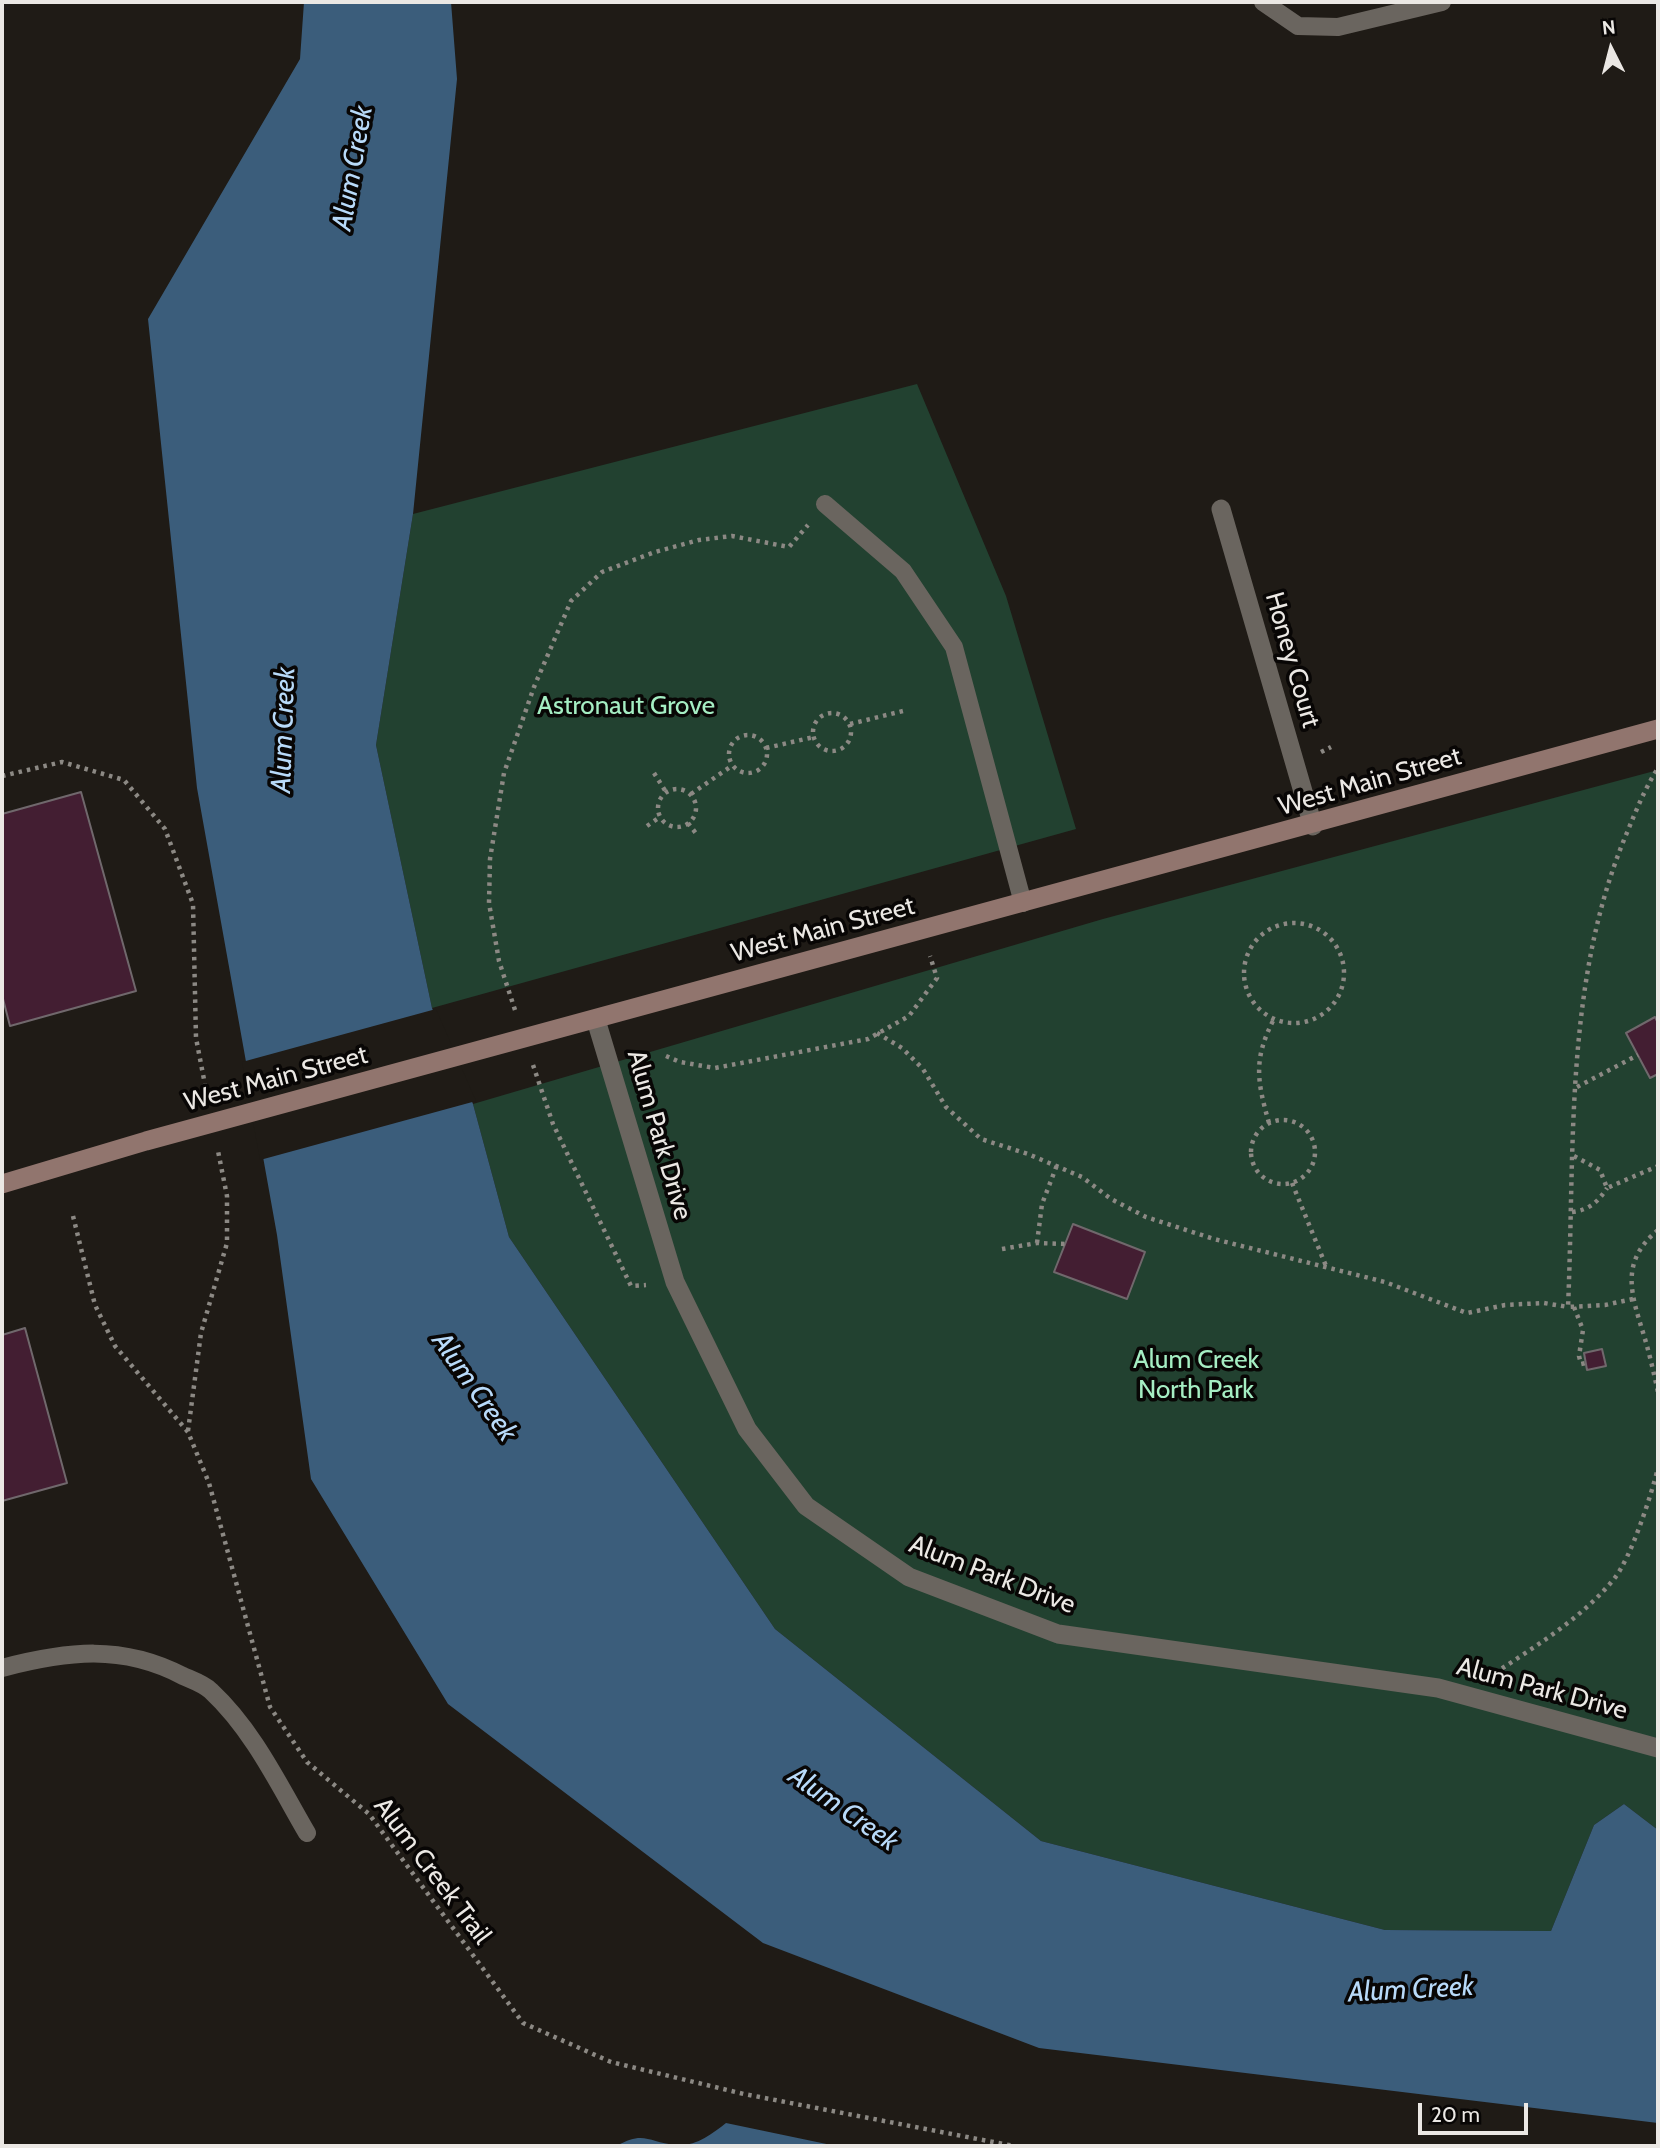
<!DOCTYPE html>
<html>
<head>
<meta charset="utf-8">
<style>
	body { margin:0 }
	#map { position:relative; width:1660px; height:2148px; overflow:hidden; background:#1f1b16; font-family:Cabin,sans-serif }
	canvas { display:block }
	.frame { position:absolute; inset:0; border:4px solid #ebe8e4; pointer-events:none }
	.north { position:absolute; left:1576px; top:14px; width:70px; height:70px; -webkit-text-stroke:5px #080605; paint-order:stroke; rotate:354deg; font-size:19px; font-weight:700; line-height:28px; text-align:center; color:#ebe8e4 }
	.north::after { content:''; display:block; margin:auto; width:24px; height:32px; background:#ebe8e4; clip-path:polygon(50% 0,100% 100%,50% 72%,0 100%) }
	.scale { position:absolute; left:1418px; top:2103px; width:110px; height:32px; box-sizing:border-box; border:4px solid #ebe8e4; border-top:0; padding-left:9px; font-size:21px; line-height:24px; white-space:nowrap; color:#ebe8e4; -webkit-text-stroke:5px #080605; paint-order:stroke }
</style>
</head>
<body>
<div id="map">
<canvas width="1660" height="2148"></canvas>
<div class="frame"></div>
<div class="north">N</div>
<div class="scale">20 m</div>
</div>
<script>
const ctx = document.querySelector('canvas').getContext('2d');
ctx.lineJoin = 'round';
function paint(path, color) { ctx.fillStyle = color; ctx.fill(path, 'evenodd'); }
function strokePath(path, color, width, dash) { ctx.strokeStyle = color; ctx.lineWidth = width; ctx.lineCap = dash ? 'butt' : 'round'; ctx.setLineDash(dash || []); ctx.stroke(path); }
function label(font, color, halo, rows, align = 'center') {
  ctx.font = font + ' Cabin,sans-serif'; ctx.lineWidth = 7; ctx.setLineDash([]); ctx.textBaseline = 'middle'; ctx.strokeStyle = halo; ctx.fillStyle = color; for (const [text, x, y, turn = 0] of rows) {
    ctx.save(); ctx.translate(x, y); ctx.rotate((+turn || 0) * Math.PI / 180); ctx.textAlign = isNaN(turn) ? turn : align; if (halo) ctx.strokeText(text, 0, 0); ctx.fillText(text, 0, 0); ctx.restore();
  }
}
paint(new Path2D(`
	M917 384 1006 596 1076 829 432 1008 376 745 413 514Z
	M1658 770V1830L1624 1804 1594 1825 1551 1931 1385 1930 1041 1841 775 1629 509 1237 473 1104 1103 919Z`), '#224130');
paint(new Path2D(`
	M304 2H451L457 79 413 514 376 745 432 1008 473 1104 509 1237 775 1629 1041 1841 1385 1930 1551 1931 1594 1825 1624 1804 1658 1830V2123L1039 2048 763 1943 448 1704 311 1479 277 1235 197 788 148 319 300 59Z
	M726 2123 836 2146H617C644 2130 649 2143 676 2145 695 2147 712 2134 726 2123Z`), '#3b5d7b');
paint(new Path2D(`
	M436 1009 476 1101 260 1160 242 1062Z`), '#1f1b16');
const building = new Path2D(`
	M81 792 136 991 10 1026 2 995V814Z
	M1655 1017 1658 1023V1074L1650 1078 1626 1033Z
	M1073 1224 1145 1252 1127 1299 1054 1272Z
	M25 1328 67 1483 2 1501V1335Z
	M1602 1349 1606 1366 1587 1370 1584 1353Z`);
paint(building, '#431e32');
strokePath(building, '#70686c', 2);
strokePath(new Path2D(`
	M813 732a19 19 0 1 1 38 0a19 19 0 1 1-38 0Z
	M850 724 907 710
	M729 754a19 19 0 1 1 38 0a19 19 0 1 1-38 0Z
	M766 748 814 737
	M1321 752 1331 747
	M654 773 666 792
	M2 776 62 762 124 780 165 829 193 904 196 1038 207 1095
	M658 808a19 19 0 1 1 38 0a19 19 0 1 1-38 0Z
	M691 794 733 765
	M688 823 698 836
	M647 826 660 817
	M1244 973a50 50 0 1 1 100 0a50 50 0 1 1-100 0Z
	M515 1010 499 961 489 903 490 859 504 773 534 687 571 601 602 572 655 552 699 540 732 536 789 547 808 525
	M877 1033 902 1048 923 1069 946 1107 981 1139 1028 1154 1082 1177 1111 1199 1146 1217 1214 1239 1385 1282 1467 1313 1505 1305 1544 1303 1568 1307
	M666 1056 680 1062 715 1068 868 1039 909 1016 937 978 930 956
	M533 1065 553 1124 631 1286 646 1285
	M1577 1087 1638 1055
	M1251 1152a32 32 0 1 1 64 0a32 32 0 1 1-64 0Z
	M1269 1123C1257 1081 1253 1059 1274 1019
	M1574 1156 1600 1170 1607 1188 1658 1166
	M1292 1183 1326 1266
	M1572 1212C1589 1210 1598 1202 1607 1188
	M73 1216 95 1305 115 1346 188 1432 209 1483 270 1707 307 1762 369 1814 523 2023 611 2062 744 2094 1014 2146
	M1658 1230C1618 1263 1632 1296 1645 1339 1650 1356 1654 1374 1658 1392
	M1037 1243 1042 1204 1057 1165
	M1002 1249 1037 1243 1065 1244
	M1633 1299 1605 1305 1568 1307C1575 1149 1564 983 1626 835 1636 811 1644 790 1658 768
	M1574 1307 1583 1330 1579 1356 1581 1364 1586 1363
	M188 1431 201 1333 227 1243V1196L218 1151
	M1495 1673C1536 1646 1582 1618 1614 1579 1631 1558 1651 1496 1658 1468`), '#8c8984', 4.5, [3.5, 5]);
strokePath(new Path2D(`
	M1263 2 1298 26 1338 27 1442 2
	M825 504 903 571 954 647 1023 903
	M2 1668C67 1651 122 1644 183 1676 192 1680 204 1684 211 1691 253 1730 279 1785 307 1833`), '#6a655f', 18);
strokePath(new Path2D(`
	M1221 509 1313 826
	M596 1020 675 1282 747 1429 806 1506 909 1577 1058 1634 1438 1688 1658 1748`), '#6a655f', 19);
strokePath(new Path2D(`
	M2 1184 146 1141 1658 729`), '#91756e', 19);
label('26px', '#ebe8e4', '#080605', [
	["Honey Court",1292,660,74],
	["West Main Street",1370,782,-16],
	["West Main Street",823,930,-15],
	["West Main Street",276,1079,-15],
	["Alum Park Drive",659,1135,74],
	["Alum Park Drive",992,1575,21],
	["Alum Park Drive",1542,1689,15],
	["Alum Creek Trail",432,1871,53]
]);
label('26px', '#a5eec3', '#080605', [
	["Astronaut Grove",626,706],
	["Alum Creek",1196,1360],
	["North Park",1196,1390]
]);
label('italic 28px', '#b8daf9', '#080605', [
	["Alum Creek",353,168,-80],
	["Alum Creek",284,730,-88],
	["Alum Creek",474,1387,55],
	["Alum Creek",843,1809,35],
	["Alum Creek",1411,1990,-3]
]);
</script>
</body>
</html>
